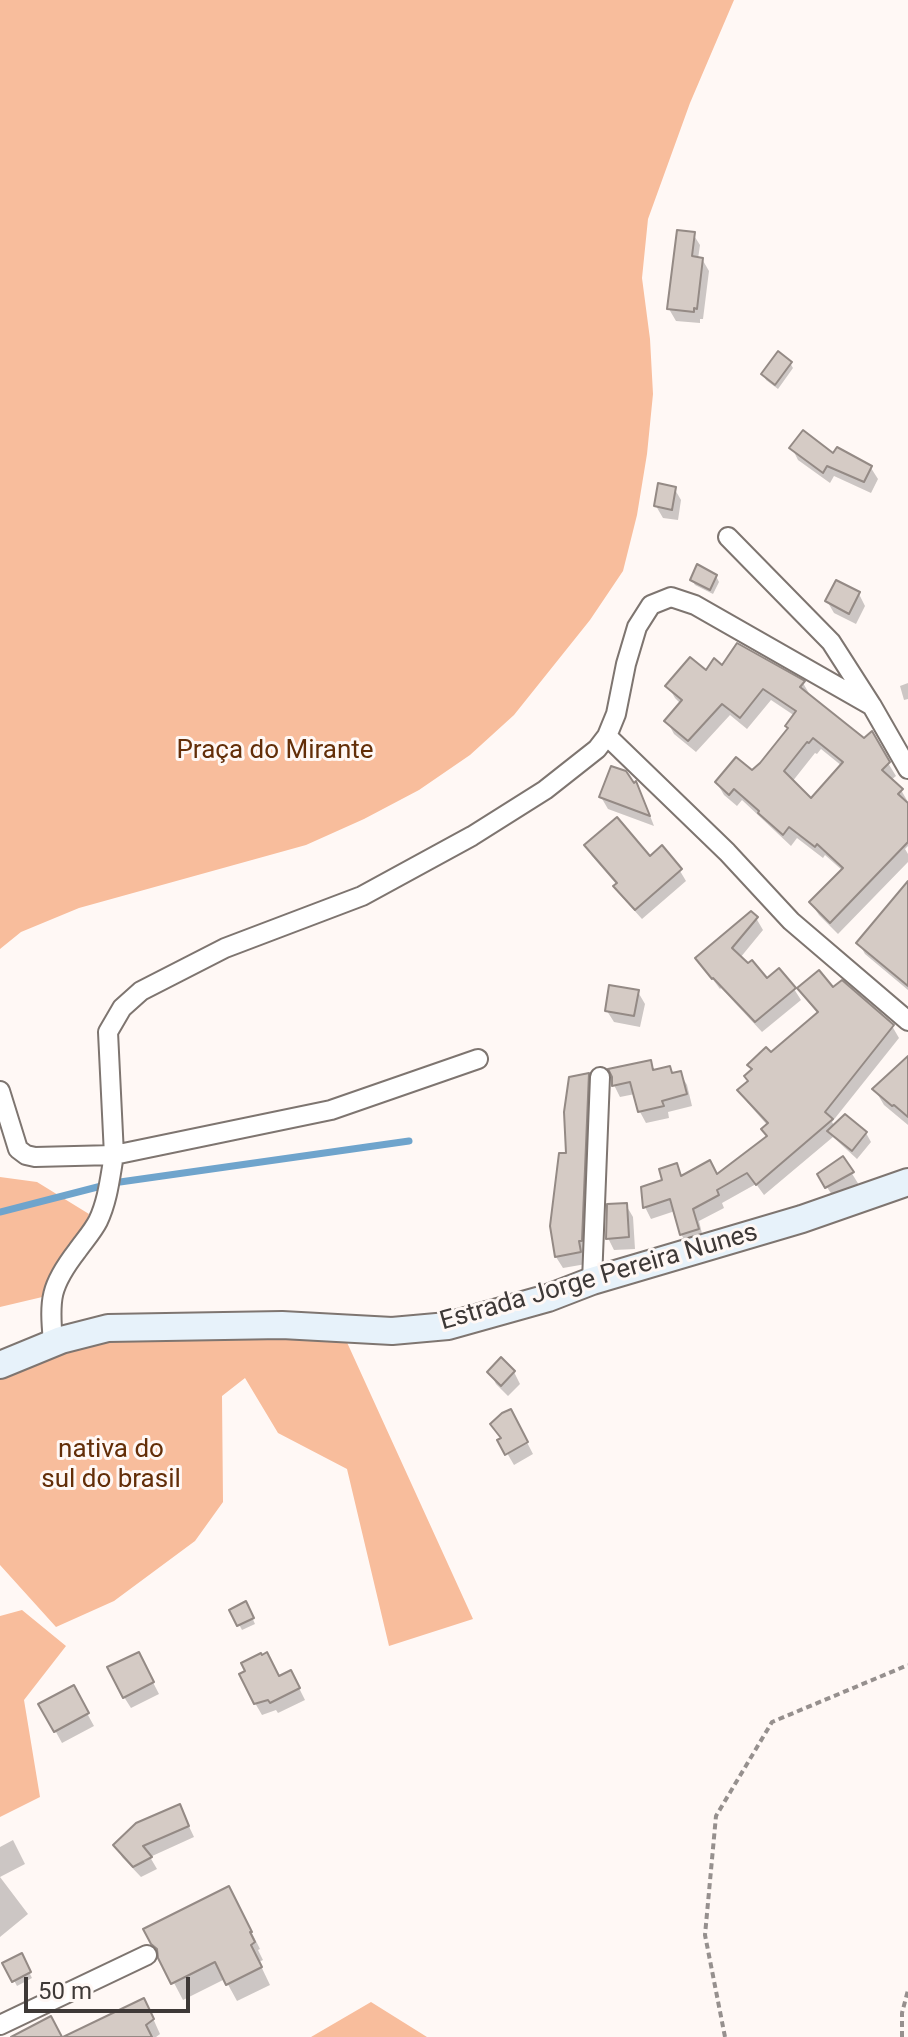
<!DOCTYPE html>
<html>
<head>
<meta charset="utf-8">
<style>
	body { margin:0 }
	#map { position:relative; width:908px; height:2037px; overflow:hidden; background:#fff8f5; font-family:Roboto,sans-serif }
	canvas { display:block }
	.scale { position:absolute; left:24px; top:1977px; width:166px; height:36px; box-sizing:border-box; border:4px solid #3e3937; border-top:0; padding-left:10px; font-size:24px; line-height:28px; white-space:nowrap; color:#3e3937; -webkit-text-stroke:6px #fff8f5; paint-order:stroke }
</style>
</head>
<body>
<div id="map">
<canvas width="908" height="2037"></canvas>
<div class="scale">50 m</div>
</div>
<script>
const ctx = document.querySelector('canvas').getContext('2d');
ctx.lineJoin = 'round';
function paint(path, color) { ctx.fillStyle = color; ctx.fill(path, 'evenodd'); }
function strokePath(path, color, width, dash) { ctx.strokeStyle = color; ctx.lineWidth = width; ctx.lineCap = dash ? 'butt' : 'round'; ctx.setLineDash(dash || []); ctx.stroke(path); }
function label(font, color, halo, rows, align = 'center') {
  ctx.font = font + ' Roboto,sans-serif'; ctx.lineWidth = 6; ctx.setLineDash([]); ctx.textBaseline = 'middle'; ctx.strokeStyle = halo; ctx.fillStyle = color; for (const [text, x, y, turn = 0] of rows) {
    ctx.save(); ctx.translate(x, y); ctx.rotate((+turn || 0) * Math.PI / 180); ctx.textAlign = isNaN(turn) ? turn : align; if (halo) ctx.strokeText(text, 0, 0); ctx.fillText(text, 0, 0); ctx.restore();
  }
}
paint(new Path2D(`
	M0 0H734L690 103 648 219 642 278 650 339 653 394 647 454 637 515 623 571 590 620 514 715 470 755 419 790 364 819 306 845 79 908 21 932 0 949Z
	M0 1177 37 1182 89 1214 73 1271 55 1294 0 1307Z
	M167 1328 345 1338 473 1619 389 1646 347 1469 278 1433 245 1378 222 1396 223 1502 195 1541 114 1601 56 1627 0 1565V1375L85 1343Z
	M22 1610 66 1646 24 1700 40 1797 0 1817V1616Z
	M371 2002 427 2037H311Z`), '#f8bd9c');
paint(new Path2D(`
	M693 234 700 245 698 259H702L709 271 703 319H700V323L676 321 669 309Z
	M790 363 793 368 778 389 766 380 763 374Z
	M792 448 834 456 871 468 878 479 871 493 834 476 830 483 798 460Z
	M674 488 681 500 678 520 663 518 656 506Z
	M716 576 719 582 713 594 695 585 692 580Z
	M859 594 865 606 856 624 834 613 827 601Z
	M722 668 803 683 810 695 809 697 888 763 896 776 891 780 901 790 908 802V846L905 849 908 854V862L838 934 819 915 811 903 843 871 825 855 823 858 797 838 791 846 742 800 737 806 724 795 717 783 752 772 789 730 795 716 771 700 747 729 730 715 696 752 674 734 667 721 681 704 675 698 668 686ZM821 749 842 766 811 800 792 782 815 753 817 754Z
	M908 683V699L904 700 900 686Z
	M636 784 642 795 654 826 608 809 601 797Z
	M586 846 650 858 661 848 680 871 686 881 642 919 622 897 616 886 617 885 592 856Z
	M908 884V990L865 954 859 943Z
	M756 918 763 930 740 958 767 981 794 989 801 1000 762 1032 721 988 720 989 697 958Z
	M800 988 833 990 892 1026 899 1038 832 1122 835 1127 866 1133 871 1142 857 1159 833 1137 764 1195 756 1184 722 1203 724 1208 699 1221 704 1242 688 1246 681 1234 675 1211 651 1219 645 1207 676 1165 683 1177 717 1176 768 1137V1126L747 1102 740 1090 749 1082 753 1071 750 1065 771 1054 818 1014 807 1000Z
	M638 992 645 1004 640 1027 614 1022 607 1011Z
	M908 1059V1125L884 1105 875 1090Z
	M650 1062 655 1071 673 1075 680 1073 687 1085 692 1106 668 1112 669 1118 646 1123 640 1112 635 1094 620 1097 614 1085Z
	M588 1075 595 1087 586 1264 563 1268 556 1257Z
	M843 1159 859 1185 834 1198 819 1175Z
	M626 1205 633 1217 635 1249 614 1250 608 1238Z
	M490 1372H514L520 1384 508 1396 496 1384Z
	M517 1423 533 1454 514 1465 500 1441 502 1440 492 1424Z
	M246 1604 255 1624 242 1630 232 1611Z
	M145 1667 159 1694 131 1708 124 1697Z
	M279 1678 297 1684 305 1700 278 1713 276 1710 262 1715 255 1703Z
	M73 1688 94 1726 62 1743 41 1705Z
	M185 1818 194 1837 150 1857 157 1869 141 1877 122 1857 116 1845Z
	M13 1840 25 1864 0 1877 28 1914 0 1937V1847Z
	M238 1905 260 1949 258 1950 263 1960 259 1962 270 1985 237 2001 225 1979 183 2000 153 1943Z
	M21 1956 32 1978 17 1986 5 1963Z
	M151 2014 160 2034 156 2037H67Z`), '#0003');
strokePath(new Path2D(`
	M0 1212 113 1183 409 1141`), '#6fa4cc', 7);
const building = new Path2D(`
	M677 230 695 232 692 256 703 258 697 309 694 308V312L667 309Z
	M778 351 792 362 775 385 761 374Z
	M803 430 833 453 837 447 872 466 864 482 827 466 823 473 789 448Z
	M658 483 676 487 672 510 654 506Z
	M697 564 717 575 710 590 690 580Z
	M836 580 860 592 849 614 825 601Z
	M737 643 805 681 800 687 864 738 872 731 890 762 882 770 903 789 898 794 908 803V842L830 923 809 902 843 868 817 844 815 847 789 827 783 835 758 813 759 811 734 789 729 795 715 782 736 757 752 770 760 763 788 728 785 726 796 711 763 689 740 718 722 704 688 741 664 721 682 700 665 686 690 657 706 670 714 658 722 665ZM813 738 843 762 811 798 784 771 807 742 809 743Z
	M611 766 626 771 634 783 636 781 650 816 599 797Z
	M617 817 650 856 662 845 682 869 635 910 613 886 617 883 584 845Z
	M908 881V986L856 943Z
	M751 911 758 917 732 948 748 963 752 960 767 978 779 968 796 988 755 1022 713 978 712 979 695 958Z
	M819 970 833 987 842 980 894 1025 825 1112 833 1119 756 1185 747 1173 717 1190 719 1195 693 1209 699 1229 680 1235 670 1199 643 1208 641 1187 662 1180 659 1169 677 1163 681 1176 710 1160 717 1174 767 1136 761 1129 768 1123 737 1090 748 1081 744 1076 752 1069 747 1065 766 1047 771 1052 818 1012 797 988Z
	M609 985 639 990 634 1016 605 1011Z
	M908 1056V1117L894 1105 892 1106 872 1089Z
	M651 1060 653 1070 670 1066 672 1073 681 1071 687 1094 662 1101 664 1106 638 1112 630 1082 612 1086V1077L608 1069Z
	M589 1073 582 1241H579L581 1252 555 1257 550 1226 559 1153H566L564 1112 569 1077Z
	M845 1114 867 1132 852 1151 827 1131Z
	M843 1156 854 1172 825 1188 817 1174Z
	M627 1203 629 1237 606 1239 607 1204Z
	M501 1357 515 1371 501 1386 487 1372Z
	M511 1409 528 1442 505 1455 497 1440 501 1438 490 1424 502 1413Z
	M246 1601 254 1618 237 1626 229 1610Z
	M139 1652 154 1682 123 1698 107 1667Z
	M267 1652 279 1676 291 1670 300 1688 270 1703 268 1700 254 1704 239 1674 245 1671 241 1663 261 1653 262 1655Z
	M74 1685 89 1713 54 1732 38 1704Z
	M180 1804 189 1826 143 1846 152 1857 133 1867 113 1845 136 1823Z
	M229 1886 252 1932H250L255 1942 251 1945 262 1967 226 1985 215 1962 171 1984 158 1958 157 1949 151 1944 143 1929Z
	M22 1953 31 1972 12 1982 2 1963Z
	M144 1998 154 2019 146 2025 152 2037H63Z
	M51 2016 62 2037H11Z`);
paint(building, '#d5cbc5');
strokePath(building, '#948a85', 2);
const street = new Path2D(`
	M728 537 831 642 872 706 908 769
	M872 706 695 605 671 597 651 605 637 627 626 664 616 714 607 736 727 852 791 921 908 1021
	M0 1091 18 1149 26 1155 35 1157 114 1155 108 1032 122 1008 141 991 225 948 362 896 472 836 545 790 597 749 607 736
	M592 1281 600 1077
	M53 1342C49 1299 50 1286 77 1251 84 1241 93 1231 98 1221 108 1200 110 1177 114 1155L331 1110 478 1059
	M0 2025 147 1955`);
const secondary = new Path2D(`
	M0 1365 61 1340 108 1328 282 1325 392 1331 448 1326 548 1298 592 1281 802 1219 908 1182`);
strokePath(street, '#7e7570', 22);
strokePath(secondary, '#7e7570', 30);
strokePath(new Path2D(`
	M725 2037 705 1935 716 1816 772 1722 908 1665
	M902 2037V2013L908 1990`), '#96908e', 4, [6, 4]);
strokePath(street, '#fff', 18);
strokePath(secondary, '#e7f2fa', 26);
label('26px', '#632e08', '#fff8f5', [
	["Praça do Mirante",275,751],
	["nativa do",111,1450],
	["sul do brasil",111,1480]
]);
label('26px', '#3e3937', '#fff8f5', [
	["Estrada Jorge Pereira Nunes",599,1278,-16]
]);
</script>
</body>
</html>
